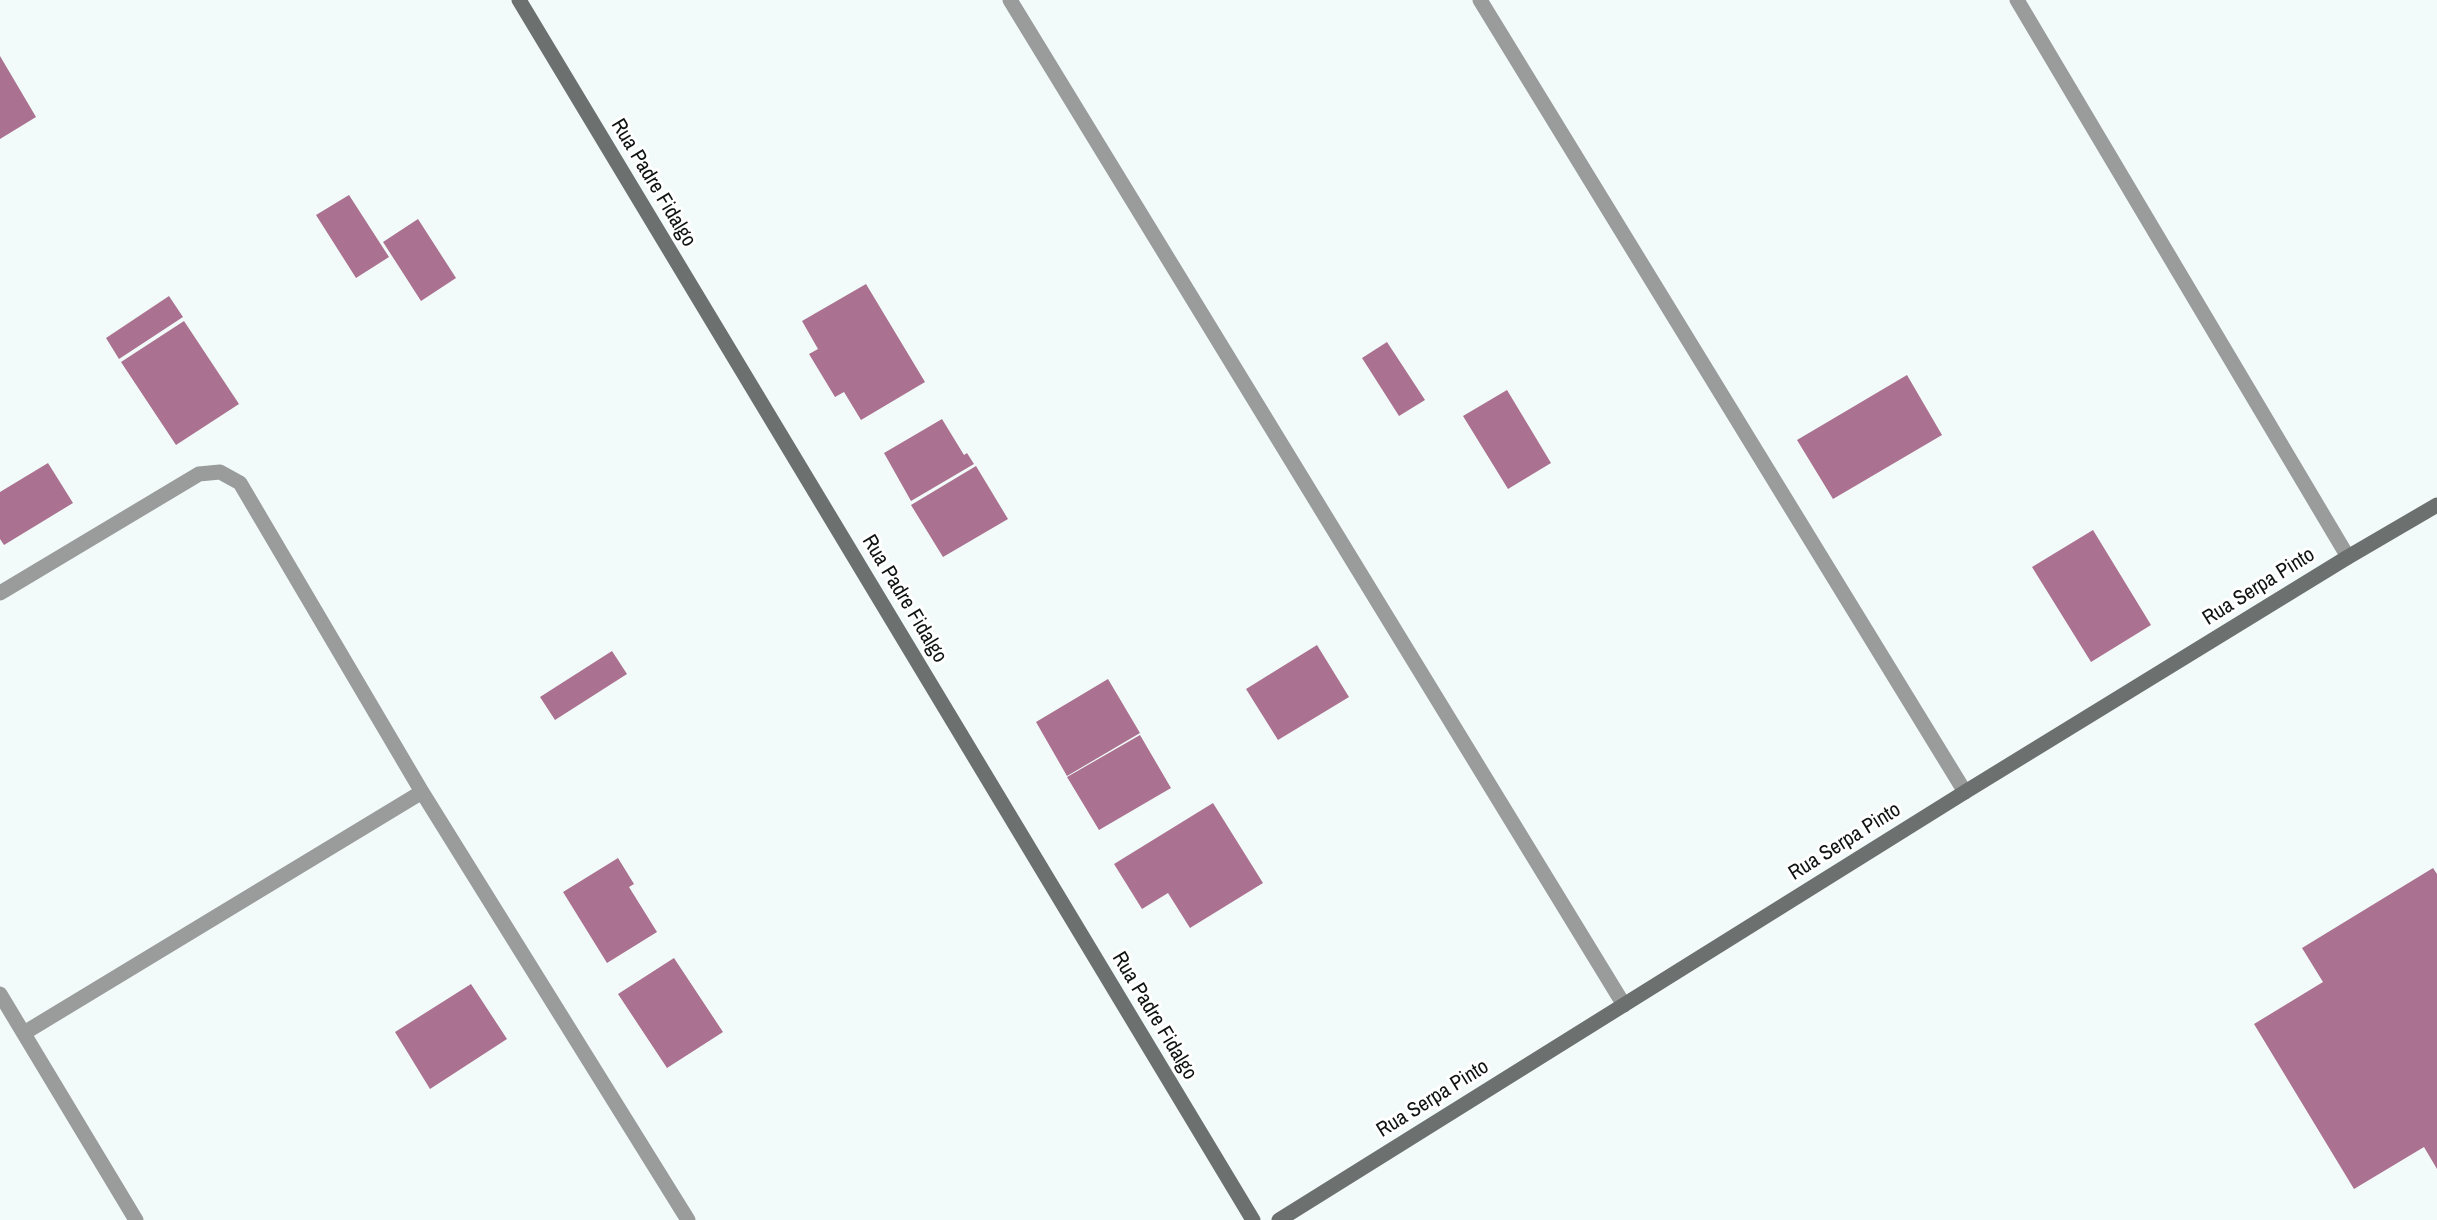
<!DOCTYPE html>
<html>
<head>
<meta charset="utf-8">
<style>
	body { margin:0 }
	canvas { display:block; background:#f2fbf9 }
</style>
</head>
<body>
<canvas width="2437" height="1220"></canvas>
<script>
const ctx = document.querySelector('canvas').getContext('2d');
ctx.lineJoin = 'round';
function paint(path, color) { ctx.fillStyle = color; ctx.fill(path, 'evenodd'); }
function strokePath(path, color, width, dash) { ctx.strokeStyle = color; ctx.lineWidth = width; ctx.lineCap = dash ? 'butt' : 'round'; ctx.setLineDash(dash || []); ctx.stroke(path); }
function label(font, color, halo, rows, align = 'center') {
  ctx.font = font + ' "Archivo Narrow",sans-serif'; ctx.lineWidth = 6; ctx.setLineDash([]); ctx.textBaseline = 'middle'; ctx.strokeStyle = halo; ctx.fillStyle = color; for (const [text, x, y, turn = 0] of rows) {
    ctx.save(); ctx.translate(x, y); ctx.rotate((+turn || 0) * Math.PI / 180); ctx.textAlign = isNaN(turn) ? turn : align; if (halo) ctx.strokeText(text, 0, 0); ctx.fillText(text, 0, 0); ctx.restore();
  }
}
paint(new Path2D(`
	M0 56 36 117 0 139Z
	M349 195 389 257 356 278 316 215Z
	M418 219 456 278 421 301 383 242Z
	M866 284 925 382 861 420 844 392 835 397 809 354 818 349 802 321Z
	M169 296 183 317 119 359 106 338Z
	M184 321 239 404 176 445 121 362Z
	M1387 342 1425 400 1399 416 1362 358Z
	M1907 375 1942 435 1833 499 1797 440Z
	M1507 390 1551 463 1508 489 1463 416Z
	M942 419 964 455 967 453 974 464 911 501 884 453Z
	M48 463 73 503 4 545 0 539V492Z
	M976 466 1008 519 943 557 911 505Z
	M2093 530 2151 625 2091 662 2032 567Z
	M1317 645 1349 697 1278 740 1246 689Z
	M612 651 627 674 555 720 540 697Z
	M1108 679 1140 733 1067 776 1036 722Z
	M1140 735 1171 788 1099 830 1067 777Z
	M1213 803 1263 883 1190 928 1168 893 1142 909 1114 864Z
	M618 858 634 884 629 887 657 932 607 963 563 892Z
	M2433 868 2437 874V1169L2424 1147 2354 1189 2254 1024 2323 982 2302 948Z
	M674 958 723 1032 667 1068 618 994Z
	M471 984 507 1039 430 1089 395 1032Z`), '#aa7290');
strokePath(new Path2D(`
	M1010 0 1624 1005
	M1480 0 1965 792
	M2017 0 2348 557
	M0 593 199 474 220 472 240 483 422 792 688 1220
	M0 994 136 1220
	M24 1033 422 792`), '#999c9b', 15);
strokePath(new Path2D(`
	M519 0 1253 1220
	M1279 1220 1965 792 2348 557 2437 505`), '#6c706f', 15);
label('21px', '#101312', '#fff', [
	["Rua Padre Fidalgo",653,183,59],
	["Rua Serpa Pinto",2259,587,-32],
	["Rua Padre Fidalgo",904,599,59],
	["Rua Serpa Pinto",1845,842,-32],
	["Rua Padre Fidalgo",1154,1016,59],
	["Rua Serpa Pinto",1433,1099,-32]
]);
</script>
</body>
</html>
